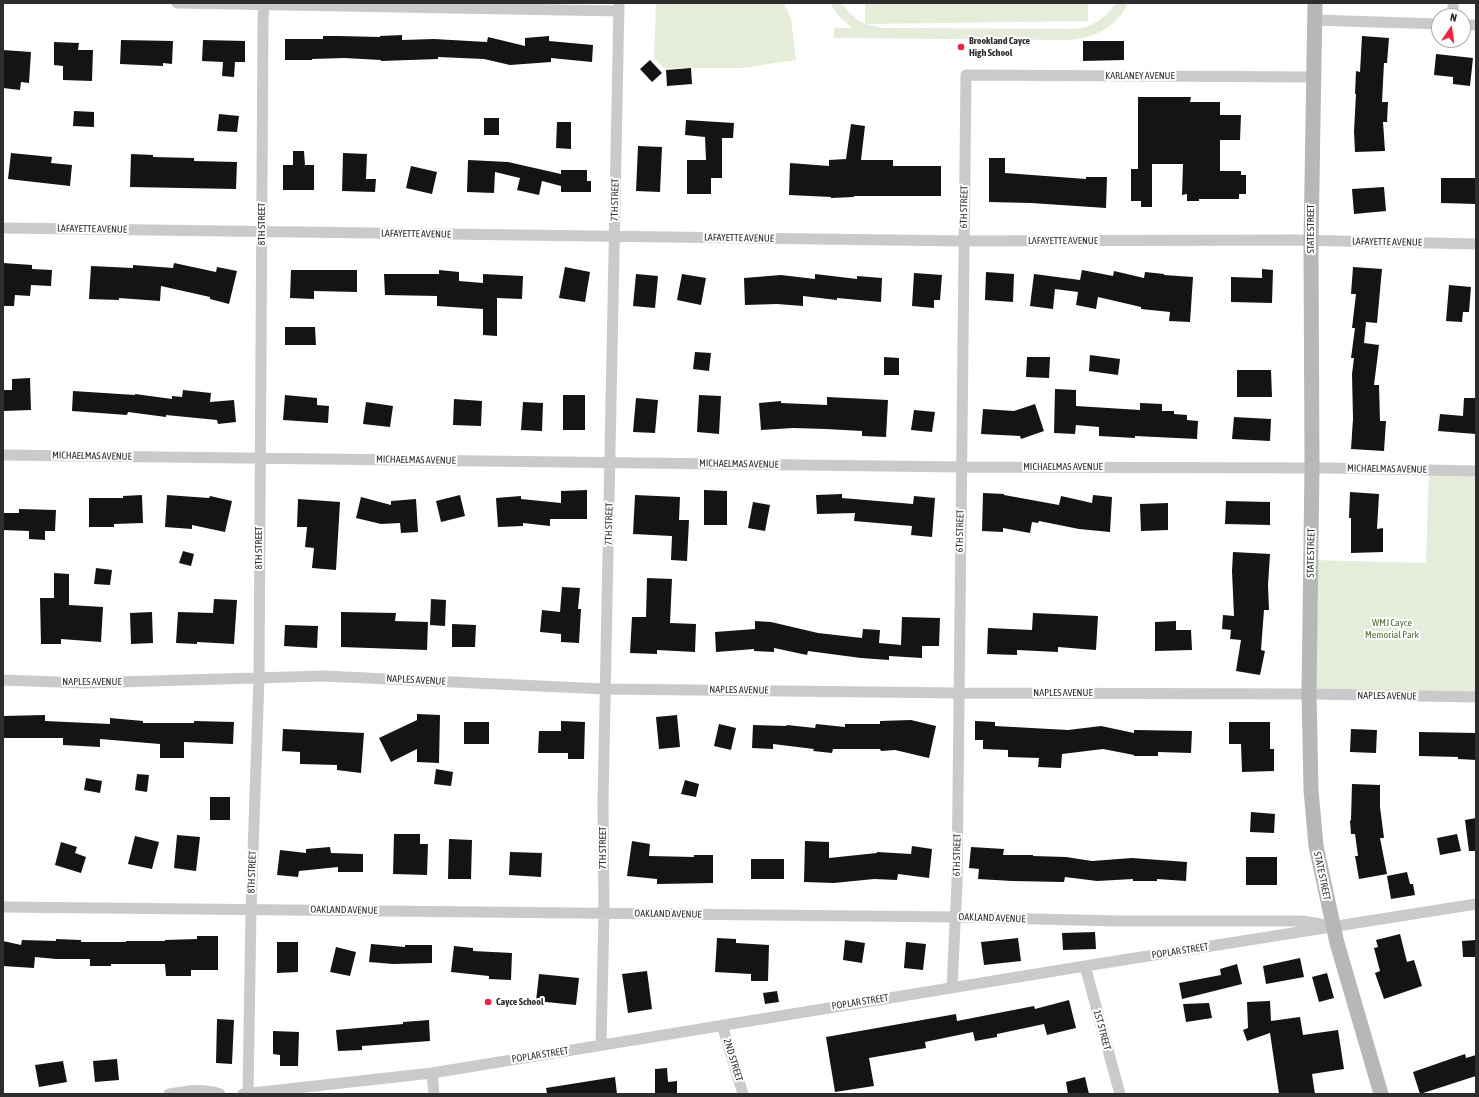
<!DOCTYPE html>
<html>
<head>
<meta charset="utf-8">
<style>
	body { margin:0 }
	#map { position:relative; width:1479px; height:1097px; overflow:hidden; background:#fff; font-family:"Asap Condensed",sans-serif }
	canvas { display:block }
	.frame { position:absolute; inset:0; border:4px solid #2d2d2d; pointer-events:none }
	.north { position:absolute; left:1431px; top:8px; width:40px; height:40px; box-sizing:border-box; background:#fff; border:1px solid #ababab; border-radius:50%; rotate:13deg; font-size:11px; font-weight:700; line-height:16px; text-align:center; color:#2d2d2d }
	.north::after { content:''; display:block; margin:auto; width:14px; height:18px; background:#f4203c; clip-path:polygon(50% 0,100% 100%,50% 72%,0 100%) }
</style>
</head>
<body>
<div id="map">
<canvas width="1479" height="1097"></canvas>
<div class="frame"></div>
<div class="north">N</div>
</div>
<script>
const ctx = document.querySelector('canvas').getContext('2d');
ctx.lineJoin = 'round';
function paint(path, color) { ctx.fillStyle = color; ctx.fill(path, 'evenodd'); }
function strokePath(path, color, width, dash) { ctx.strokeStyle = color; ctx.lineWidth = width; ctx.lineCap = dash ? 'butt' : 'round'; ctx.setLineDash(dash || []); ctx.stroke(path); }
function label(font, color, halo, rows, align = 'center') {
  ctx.font = font + ' "Asap Condensed",sans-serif'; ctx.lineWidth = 4; ctx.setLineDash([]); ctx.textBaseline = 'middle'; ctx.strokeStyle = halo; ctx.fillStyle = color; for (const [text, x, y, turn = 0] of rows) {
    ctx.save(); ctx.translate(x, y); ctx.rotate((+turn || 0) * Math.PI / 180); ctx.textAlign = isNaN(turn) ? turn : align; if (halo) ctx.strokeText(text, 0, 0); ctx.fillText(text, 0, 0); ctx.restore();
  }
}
paint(new Path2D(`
	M656 3H784L791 19 796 60 741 68H664L654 57Z
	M830 3H841C848 12 855 19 865 24V3H1088V21L866 24 882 28 1074 29C1092 28 1105 18 1116 3H1128C1117 28 1092 39 1067 40L834 38V28H852L838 15Z
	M1429 470 1476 471V697L1309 694 1311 560 1426 563Z`), '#e5ecd9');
paint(new Path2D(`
	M402 35V40L434 39 487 42 488 37 525 46V38L549 36V41L593 45 592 62 551 58V62L510 65 484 59 438 57V59L381 61V60L344 58 312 59V60H285V39H323V36H339L380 37V36Z
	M1362 36 1389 38 1387 63H1384L1382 102H1388L1387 122H1383L1385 151 1355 152 1354 131 1356 94H1355L1356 71 1360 72Z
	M121 40 173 41 172 64 163 63V66L120 64Z
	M203 40 245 41V62H235L234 77 222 76 223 62 202 61Z
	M1083 41H1124V60L1083 61Z
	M54 42 79 43 78 50H93L92 81 63 80V66L54 65Z
	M3 50 31 52 29 83 21 82 20 90 3 88Z
	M1436 54 1473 58 1470 86 1453 84V77L1434 75Z
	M650 60 662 73 652 82 640 69Z
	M691 68 692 84 667 86 666 70Z
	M1138 97H1191L1190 102H1220V115H1241L1240 140H1220V171H1241V175H1246V194H1239V199H1199V201H1187V194L1182 195 1183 164H1152V207H1141V201H1131V169H1138Z
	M74 111 94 112V127L73 126Z
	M219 114 239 116 237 132 217 131Z
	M484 118H499V135H484Z
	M686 120 734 123 733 138H722V178H711V194H687V160H706L705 137 685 135Z
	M557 122H571V149L556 148Z
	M851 124 865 126 861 160H893V166H941V196H854V197L831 198V197L789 195 790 163 829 166V160L846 159Z
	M638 146 662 147 660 192 636 191Z
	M293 151H304L305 165H314V190H283V165H293Z
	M11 153 52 157 51 163 72 165 70 186 8 179Z
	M343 153 367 154 366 179H376L375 192 342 191Z
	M131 154 153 155V157L194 158V161L237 162 236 189 130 187Z
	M989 158H1005V173L1086 179V177H1107L1106 208 1031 203 989 202Z
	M468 160 508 162 561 174V170H587V181H591V192H561V186L542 181 539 195 517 190 520 178 495 172 494 193 467 192Z
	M411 166 437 172 432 194 406 188Z
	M1441 178H1476V204L1441 203Z
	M1384 187 1386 211 1354 214 1352 189Z
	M3 263 32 265V269L52 270 51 286 31 285 30 296 15 295 14 306H3Z
	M174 263 216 272 217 267 237 271 229 304 210 299V297L161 286 160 301 119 298V300L89 299 91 266 133 268V265L173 268Z
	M565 267 590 272 585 302 559 298Z
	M1353 267 1382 269 1377 323 1366 322 1364 343 1379 345 1374 385H1379L1380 421H1386L1384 451 1351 449 1353 419 1352 374 1354 358H1351L1355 328H1352L1356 294H1351Z
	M1262 269 1273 270 1272 303 1231 302V277L1262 278Z
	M291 270H357V292L314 291V299L290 298Z
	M439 270 459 272V281L483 283V274L523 276 522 299 497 298V336L483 335V309L437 306V296L385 295 384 274H439Z
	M1082 270 1113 276 1114 271 1144 278 1145 272 1164 274V275L1193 277 1190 322 1169 321 1170 312 1141 309V307L1098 297 1096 309 1076 305 1078 292 1055 289 1053 309 1030 306 1034 274 1080 280Z
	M986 272 1014 274 1013 302 985 300Z
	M914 273 942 275 940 300H934V308L912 306Z
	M636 274 658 276 655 308 633 306Z
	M682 274 706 278 701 305 677 300Z
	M815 274 857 279V276L882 278 881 302 837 298V300L803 296V306L777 304 745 305 744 278 781 275 815 279Z
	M1449 285 1471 287 1469 312H1463L1462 322 1446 321Z
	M285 327H315L316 345H285Z
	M695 352 711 353 709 371 693 369Z
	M1090 355 1120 359 1118 375 1089 371Z
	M884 357 899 358V375H884Z
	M1027 357H1050L1049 378 1026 377Z
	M1237 370H1271L1272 397H1237Z
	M30 378 31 410 3 411V390H12V379Z
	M1055 389 1076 390V406L1140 410V403L1162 404V411H1174V414L1187 415V420L1198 421 1197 439 1135 436V438L1099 436V427L1076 425 1075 434 1054 433Z
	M183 390 211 393 210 402 234 400 236 422 218 424 217 420 166 415V417L128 412 127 415 72 411 73 391 135 395V394L172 399V396L182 397Z
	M285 395 317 398V405L329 406 328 423 283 420Z
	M563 395H585V430H563Z
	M699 395 721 396 719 434 697 432Z
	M827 397 888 400 886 437 862 436V431L826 429 793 428 761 430 759 403 781 401V403L827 405Z
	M636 398 658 400 655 433 633 432Z
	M1464 398H1476V434L1438 431 1440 414 1463 416Z
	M454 399 482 401 481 426 453 425Z
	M366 402 393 406 390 427 363 424Z
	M523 402 543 403 542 431 521 430Z
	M1035 404 1044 431 1021 439 1020 436 981 434 983 409 1014 411Z
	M914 410 935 412 932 432 911 430Z
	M1234 417 1271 419 1270 441 1232 439Z
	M587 490V519H550V526L523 523V526L498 527 496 498 521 496V499L561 503V491Z
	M704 490 727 491V525H704Z
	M1350 492 1379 494 1377 529 1383 528V552L1351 553V518H1349Z
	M983 493 1004 494V495L1059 505 1061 496 1092 503 1093 495 1112 497 1110 532 1079 529 1039 521 1038 523 1032 522 1030 533 1003 528V532L982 531Z
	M842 494V498L913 504 914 496 935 498 932 537 911 535 912 526 854 521 855 513 817 514 816 495Z
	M142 495 143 523 114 524V527H89V498H123V496Z
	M167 495 209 498 210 496 232 501 225 532 192 525V529L165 527Z
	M460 495 465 516 441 522 436 501Z
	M635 495 680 497 679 520H689L687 561 671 560 672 536 633 534Z
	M361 497 391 505V501L416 499 418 532 401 533 400 523 381 524 356 518Z
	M298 499 340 502 336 570 312 568 314 548 305 547 307 527H297Z
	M1226 501 1270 502V525L1225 524Z
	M753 502 770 505 765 531 748 528Z
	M1168 503V530L1141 531 1140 504Z
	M19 509 56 510 55 531H45V540L29 539V531L3 530V513H19Z
	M183 551 194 554 191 566 179 563Z
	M1233 552 1270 554 1268 585 1269 610H1264L1261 650 1265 651 1260 675 1236 671 1241 640 1230 639 1231 630 1222 629 1223 615 1234 616 1232 571Z
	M96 568 112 570 110 585 94 584Z
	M54 573 69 574V605L103 607 101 642 61 639V644H41L40 598H54Z
	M647 578 672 579 670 623 696 624 695 652 657 650V654L630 653 632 617H646Z
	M562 587 580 588 578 609H581L579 643 561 642V634L540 632 542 610 560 612Z
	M214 599 237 600 234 644 197 642V644L176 643 178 612 213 613Z
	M431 599 446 600 445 626 430 625Z
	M152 612 153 643 131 644 130 613Z
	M341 612 396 613 395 621 428 622 427 650 341 647Z
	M1033 613 1098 616 1096 650 1058 647V652L1017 650V655L987 654 988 628 1032 630Z
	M902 617 940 618 939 646H922V658L889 656V660L861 658 808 651 807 655 774 648V652L754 651V649L716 652 715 632 755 629V621L771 622 818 633 862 638 863 629 880 630 879 643 901 645Z
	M1176 621V630H1191L1192 650 1155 651V622Z
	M452 624 476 625 475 647H452Z
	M285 625 318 626 317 648 284 646Z
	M417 714 440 715 439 763 417 762V749L391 762 379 738 417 720Z
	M45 715V721L110 724V718L143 721V723H194V721L234 722 233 744 184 742V758H160V744L100 739V747L63 745V738H3V716Z
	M677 715 680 747 659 749 656 717Z
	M911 720 936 726 929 758 895 750 881 751 880 749H833L832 753 813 751 814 749 773 744V749L752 748 753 725 786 726 787 725 815 728 816 724 845 727V724H880V721Z
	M561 721 585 722 584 759H568V753H538L539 731H561Z
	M975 721 995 722V726L1068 730 1101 726 1134 733V730L1192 731 1191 753 1158 752V756H1134V755L1103 749 1062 754 1061 768 1038 767 1039 758 1008 757V750L983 749V740H975Z
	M464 722H489V744H464Z
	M1229 722H1270V749H1274V771L1242 772 1241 744H1229Z
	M719 724 736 728 731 750 714 746Z
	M283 729 364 733 361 773 337 770V765L300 764V752L282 751Z
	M1351 729 1377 730 1376 753 1350 752Z
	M1419 732 1476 733V760L1458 759V757L1419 756Z
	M436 769 453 772 451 786 434 784Z
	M137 774 149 775 147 792 135 790Z
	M86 778 102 781 100 793 84 790Z
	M685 780 699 784 696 797 681 794Z
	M1352 784 1380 785V807L1384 838H1380L1387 874 1359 879 1355 856H1358L1355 834H1351L1350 821 1351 820Z
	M210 797H230V820H210Z
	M1251 812 1275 814 1274 833 1250 832Z
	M1476 818V851H1469L1465 820Z
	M394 834H420V844H428L427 875 393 874Z
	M1457 834 1461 851 1440 855 1437 838Z
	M177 835 200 837 196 871 174 868Z
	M135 836 159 842 152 869 128 864Z
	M449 839 472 840 471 879H448Z
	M632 841 650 844 649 856 694 857V855H713V883L657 884V879L627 876Z
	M805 841 829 842V858L877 853V852L911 854 912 846 932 849 929 878 898 874 897 880 874 879 834 883 804 882Z
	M61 842 77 847 75 853 86 857 81 873 55 865Z
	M330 847 331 853 363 854V872H338V867L299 871 298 877 277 875 280 850 306 853V849Z
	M971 847 1004 849 1003 855H1033V856L1066 857 1092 861 1132 858 1187 862 1186 881 1157 879V881H1133V879L1097 881 1065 877 1064 882 1012 881 978 879 979 869 969 868Z
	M510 852 542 853 541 877 509 875Z
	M1246 857H1277V885H1246Z
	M751 859H784V879H751Z
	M1407 872 1410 884H1413L1415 895 1391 899 1387 876Z
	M1095 932 1096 949 1063 950 1062 933Z
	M1400 934 1407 962 1414 960 1422 986 1384 999 1375 973 1380 971 1374 948 1378 947 1376 940Z
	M197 936H218V970H191V976H166L165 964H111V966H90V959H56L35 957 34 968 3 966V941L21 945 22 940 56 941V939L81 940V942H126V941H165V940L197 939Z
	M717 938 736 939V943L769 945 768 981H751V974L715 972Z
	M1018 938 1021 961 984 965 981 942Z
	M845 940 865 943 862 963 843 960Z
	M1476 940V957H1463L1462 941Z
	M277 942H298V972L277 973Z
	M906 942 926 944 923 970 904 968Z
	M371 944 405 947V945H432V963L393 964 369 962Z
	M454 946 473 948V951L512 953 511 980 489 979V976L451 972Z
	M336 947 356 952 350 976 330 972Z
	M1300 958 1304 977 1266 984 1263 966Z
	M1237 964 1242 984 1182 999 1179 983 1221 975 1220 969Z
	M647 971 652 1009 628 1013 622 974Z
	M1327 973 1334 998 1319 1002 1312 977Z
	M539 974 579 978 576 1005 536 1001Z
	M777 991 779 1002 765 1004 763 993Z
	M1069 1000 1076 1028 1047 1035 1044 1024 997 1034V1037L975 1041 973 1032 925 1042 926 1048 869 1058 874 1086 835 1092 826 1037 956 1014 957 1021 1034 1006 1035 1009Z
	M1270 1001 1271 1021 1300 1017 1303 1035 1338 1030 1344 1069 1312 1074 1315 1094H1279L1270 1033 1247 1041 1243 1030 1248 1028 1247 1002Z
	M1209 1003 1212 1018 1186 1022 1183 1004Z
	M217 1019 234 1020 232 1064 216 1063Z
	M429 1020 430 1041 362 1046V1050L338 1051 336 1030 403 1024V1022Z
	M273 1031 299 1032 298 1066H280V1055L273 1054Z
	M1465 1054 1466 1058 1476 1055V1076L1420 1094 1413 1072Z
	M117 1059 119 1080 95 1082 93 1061Z
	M63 1061 67 1082 39 1087 35 1065Z
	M667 1068 668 1082 677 1081V1094H655V1069Z
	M615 1077 617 1094H547L546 1088Z
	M1085 1077 1089 1094H1068L1066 1082Z`), '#141414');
strokePath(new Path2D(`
	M177 3 619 11
	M1453 3V16
	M1314 20 1439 24
	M1463 25H1476
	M3 228 964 241 1294 240 1476 244
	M3 455 961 467 1327 468 1476 471
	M3 680 84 683 323 676 605 689 959 693 1309 694 1476 697
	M3 907 955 917 1118 921H1302L1333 926
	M1085 966 1120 1094
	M952 987 957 884 966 75 1313 77
	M722 1025 743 1094
	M601 1045 604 913 603 802 619 3
	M432 1073 434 1094
	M248 1093 251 910 259 678 263 20 264 3
	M169 1094C187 1091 203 1088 220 1094
	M243 1094 432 1073 1085 966 1476 904`), '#cacaca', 11);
strokePath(new Path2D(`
	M1315 3 1311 241 1312 468 1309 694 1311 790 1316 846 1337 943 1381 1094`), '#b7b7b7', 15);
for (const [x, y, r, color] of [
	[961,47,4,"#f4203c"],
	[488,1002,4,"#f4203c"]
]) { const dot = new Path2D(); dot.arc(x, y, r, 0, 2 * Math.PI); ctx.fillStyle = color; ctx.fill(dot); strokePath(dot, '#fff', 1.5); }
label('bold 10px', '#2d2d2d', '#fff', [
	["Brookland Cayce",969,41],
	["High School",969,53],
	["Cayce School",496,1002]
], 'left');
label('10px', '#2d2d2d', '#fff', [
	["KARLANEY AVENUE",1140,76],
	["7TH STREET",615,200,-89],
	["6TH STREET",964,207,-89],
	["8TH STREET",262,224,-90],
	["LAFAYETTE AVENUE",92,229,1],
	["STATE STREET",1311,229,-90],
	["LAFAYETTE AVENUE",416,234,1],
	["LAFAYETTE AVENUE",739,238,1],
	["LAFAYETTE AVENUE",1063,241],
	["LAFAYETTE AVENUE",1387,242,1],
	["MICHAELMAS AVENUE",92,456,1],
	["MICHAELMAS AVENUE",416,460,1],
	["MICHAELMAS AVENUE",739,464,1],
	["MICHAELMAS AVENUE",1063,467],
	["MICHAELMAS AVENUE",1387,469,1],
	["7TH STREET",609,524,-89],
	["6TH STREET",960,531,-89],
	["8TH STREET",259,548,-90],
	["STATE STREET",1311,553,-89],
	["NAPLES AVENUE",416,680,3],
	["NAPLES AVENUE",92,682],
	["NAPLES AVENUE",739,690,1],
	["NAPLES AVENUE",1063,693],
	["NAPLES AVENUE",1387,696,1],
	["7TH STREET",603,848,-90],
	["6TH STREET",957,855,-89],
	["8TH STREET",252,872,-88],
	["STATE STREET",1322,876,78],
	["OAKLAND AVENUE",344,910,1],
	["OAKLAND AVENUE",668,914,1],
	["OAKLAND AVENUE",992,918,2],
	["POPLAR STREET",1180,951,-9],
	["POPLAR STREET",860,1002,-9],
	["1ST STREET",1102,1030,75],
	["POPLAR STREET",540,1055,-9],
	["2ND STREET",733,1060,73]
]);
label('10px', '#536c37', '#fff', [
	["WMJ Cayce",1392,623],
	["Memorial Park",1392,635]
]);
</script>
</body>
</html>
